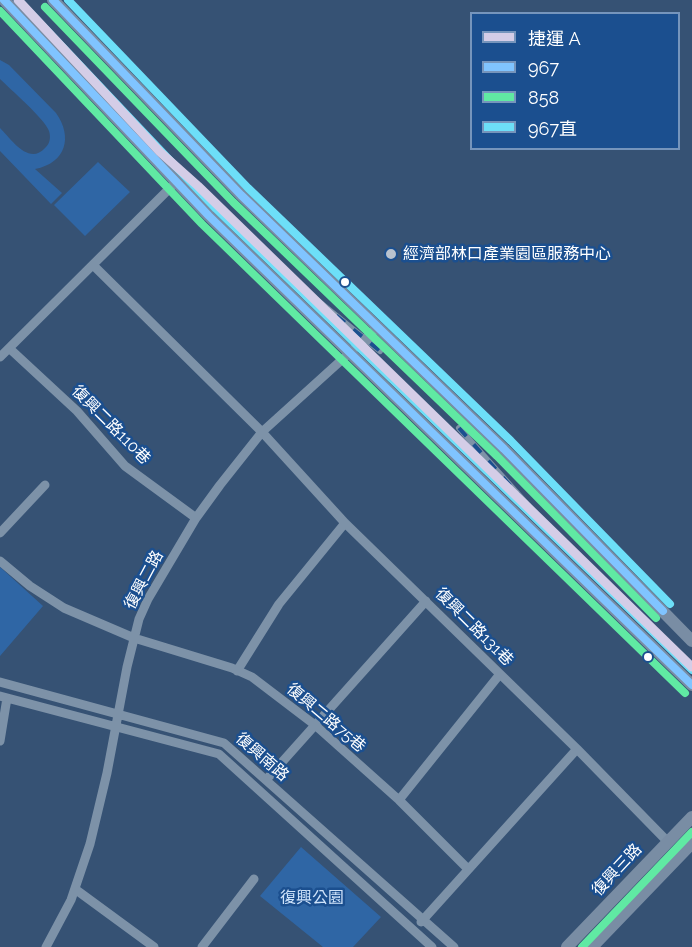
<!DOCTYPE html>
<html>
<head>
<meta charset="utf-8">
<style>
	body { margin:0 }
	#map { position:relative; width:692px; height:947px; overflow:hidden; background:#365274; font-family:Raleway,"Noto Sans TC",sans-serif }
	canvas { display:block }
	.legend { position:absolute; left:470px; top:12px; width:210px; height:138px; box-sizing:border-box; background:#1b4f8f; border:2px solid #7695bc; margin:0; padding:8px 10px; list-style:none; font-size:18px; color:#fff }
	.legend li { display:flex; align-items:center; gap:12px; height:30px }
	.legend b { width:30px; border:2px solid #7695bc }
</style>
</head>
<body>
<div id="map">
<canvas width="692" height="947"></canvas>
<ul class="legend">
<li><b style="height:8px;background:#d4cde7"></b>捷運 A</li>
<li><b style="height:8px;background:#80c4ff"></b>967</li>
<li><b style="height:8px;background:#60e9a3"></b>858</li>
<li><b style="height:8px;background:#6ddff8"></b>967直</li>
</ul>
</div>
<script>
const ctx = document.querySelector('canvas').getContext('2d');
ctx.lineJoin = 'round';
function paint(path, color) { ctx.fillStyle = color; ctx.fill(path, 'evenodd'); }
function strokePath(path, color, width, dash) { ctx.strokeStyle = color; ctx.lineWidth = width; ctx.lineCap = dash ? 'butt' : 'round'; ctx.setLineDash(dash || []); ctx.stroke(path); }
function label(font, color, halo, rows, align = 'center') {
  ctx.font = font + ' Raleway,"Noto Sans TC",sans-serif'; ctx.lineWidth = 5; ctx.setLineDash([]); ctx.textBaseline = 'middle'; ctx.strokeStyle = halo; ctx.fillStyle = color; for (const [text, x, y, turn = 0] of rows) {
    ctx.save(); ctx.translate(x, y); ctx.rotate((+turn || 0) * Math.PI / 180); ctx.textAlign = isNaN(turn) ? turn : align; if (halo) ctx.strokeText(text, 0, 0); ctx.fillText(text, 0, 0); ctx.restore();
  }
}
paint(new Path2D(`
	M0 60 9 65 56 113C73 137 66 163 35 169L62 193 51 204 0 151V128C11 139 29 166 45 148 50 144 51 137 49 131 45 119 10 89 0 79Z
	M98 162 130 192 85 236 54 205Z
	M0 567 43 606 0 656Z
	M301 847 381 917 353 947H323L260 896Z`), '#2f66a5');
strokePath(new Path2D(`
	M93 265 262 432 345 523 577 749 667 841
	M9 348 77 411 125 466 196 518
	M0 357 176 182
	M0 533 45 485
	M0 561 30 586 64 608 134 638 232 668 252 677 315 725 399 800 468 869
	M237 671 279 604 345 523
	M0 682 224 743 454 947
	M0 696 219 754 432 947
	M0 741 7 698
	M266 780 426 601
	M399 800 500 674
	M75 889 154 947
	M421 922 577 749
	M46 947 71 900 90 844 107 773 127 667 139 619 148 599 196 518 220 485 262 432 378 327
	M202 947 254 879`), '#7d92a8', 9);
strokePath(new Path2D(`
	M4 0 209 216 692 685
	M53 0 241 195 504 449 692 641
	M567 947 692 817
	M592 947 692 843`), '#798da4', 12);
const rail = new Path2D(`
	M302 288 380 351
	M459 428 541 520`);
strokePath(rail, '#7e92a7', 6);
strokePath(rail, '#1b4f8f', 4, [11]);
strokePath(new Path2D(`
	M4 0 209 216 692 685
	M53 0 241 195 504 449 663 611`), '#80c4ff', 8);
strokePath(new Path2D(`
	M45 7 233 202 497 456 656 618
	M0 11 202 224 685 693
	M582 947 692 832`), '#60e9a3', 8);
strokePath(new Path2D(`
	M18 0 216 209 692 670
	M68 0 248 188 511 441 670 604`), '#6ddff8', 8);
strokePath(new Path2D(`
	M18 0 160 152 198 186 692 667`), '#d4cde7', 9);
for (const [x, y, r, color] of [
	[391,254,6,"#b9c2ce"],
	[345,282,5,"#fff"],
	[648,657,5,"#fff"]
]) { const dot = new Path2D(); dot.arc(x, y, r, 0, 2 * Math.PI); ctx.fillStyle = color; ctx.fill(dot); strokePath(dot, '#1b4f8f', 2); }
label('16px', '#fff', '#1b4f8f', [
	["經濟部林口產業園區服務中心",403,254]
], 'left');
label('16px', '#fff', '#1b4f8f', [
	["復興二路110巷",111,425,45],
	["復興二路",144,580,-62],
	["復興二路131巷",474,627,45],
	["復興二路75巷",326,718,40],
	["復興南路",262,757,41],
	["復興三路",617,870,-47]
]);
label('16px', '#cfe3fa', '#1b4f8f', [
	["復興公園",312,898]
]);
</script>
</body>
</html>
